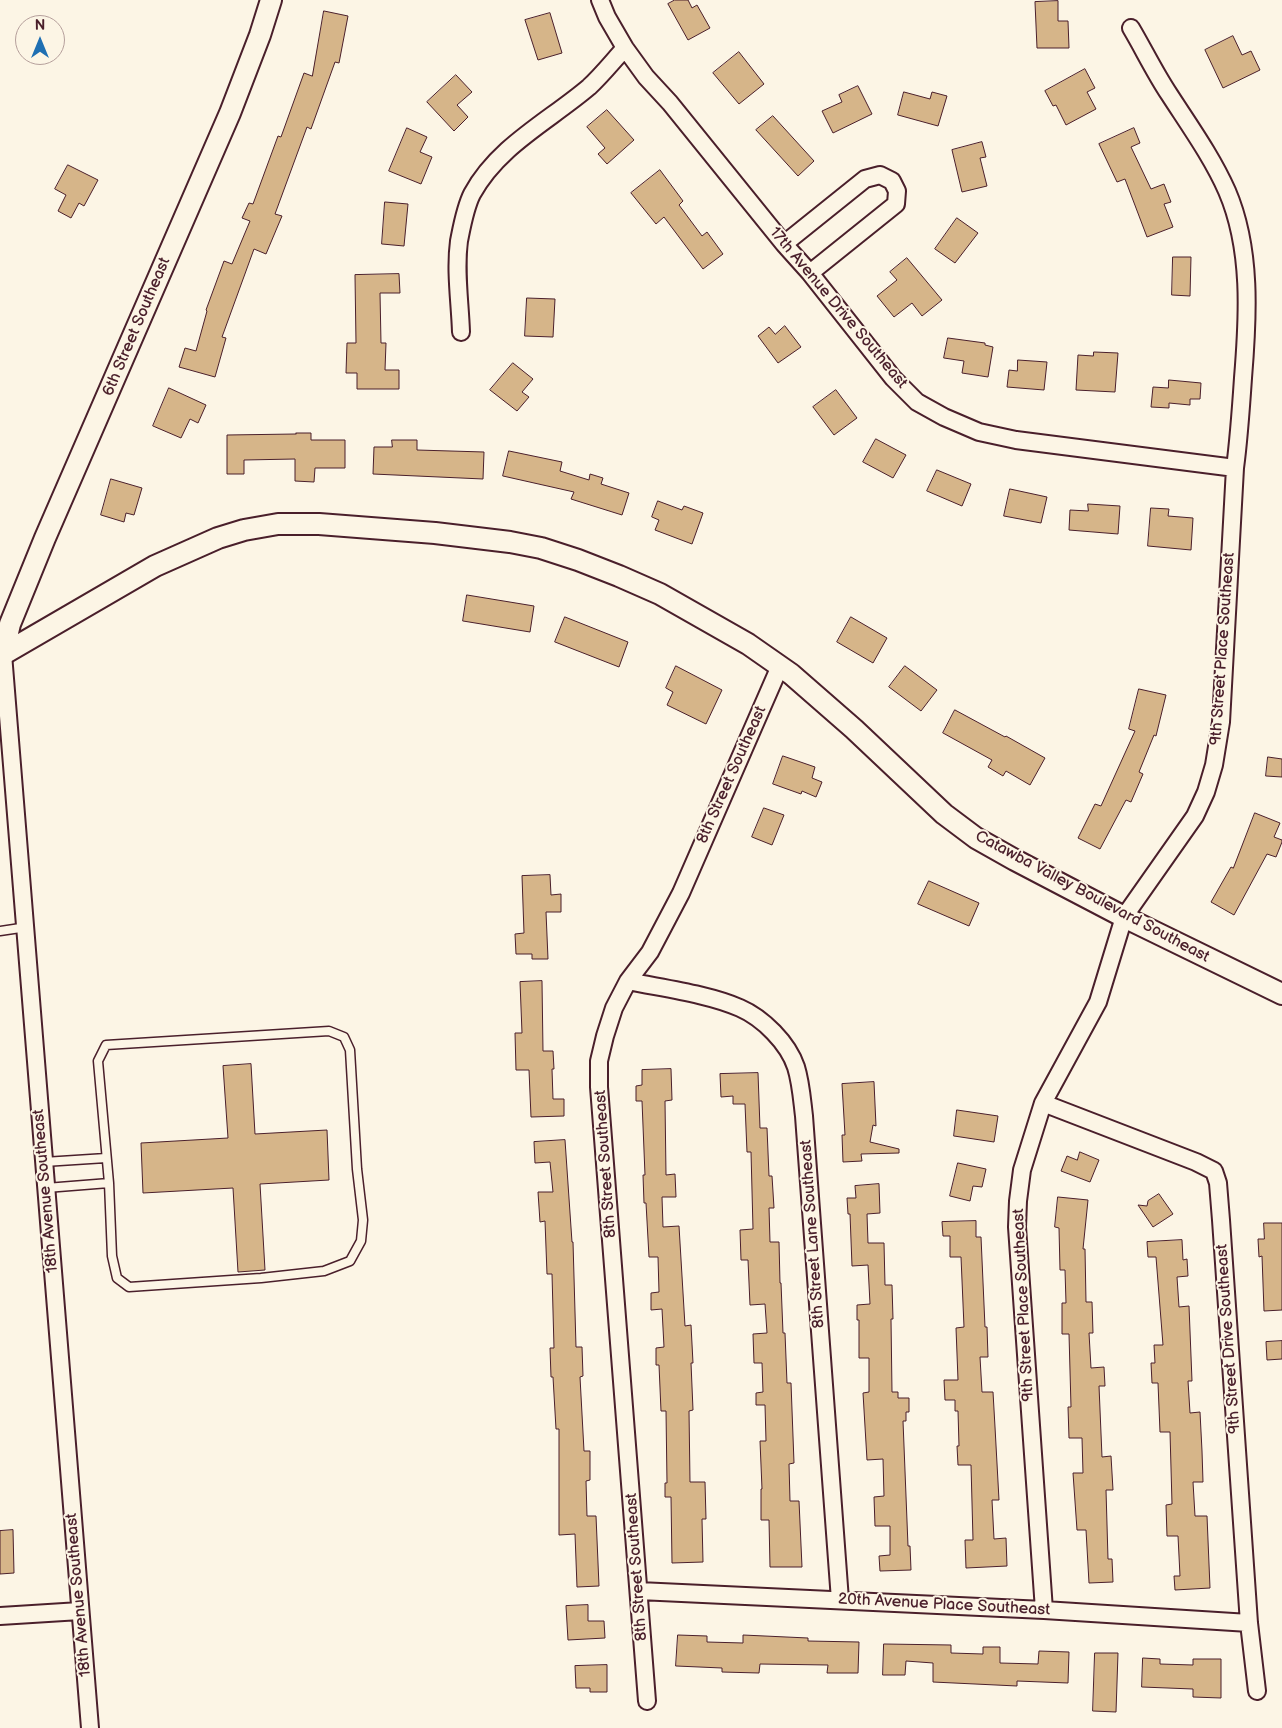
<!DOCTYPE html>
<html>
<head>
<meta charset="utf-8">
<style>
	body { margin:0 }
	#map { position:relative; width:1282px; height:1728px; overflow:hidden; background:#fcf5e5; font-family:"Balsamiq Sans",sans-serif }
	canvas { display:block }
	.north { position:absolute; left:15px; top:15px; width:50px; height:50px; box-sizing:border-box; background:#fcf5e5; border:1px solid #b59f9b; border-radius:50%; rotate:0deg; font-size:14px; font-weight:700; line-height:20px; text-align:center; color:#4a1f2b }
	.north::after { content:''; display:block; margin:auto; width:18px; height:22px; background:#1f6fb2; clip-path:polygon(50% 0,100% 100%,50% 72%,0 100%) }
</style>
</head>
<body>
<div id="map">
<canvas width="1282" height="1728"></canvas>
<div class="north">N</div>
</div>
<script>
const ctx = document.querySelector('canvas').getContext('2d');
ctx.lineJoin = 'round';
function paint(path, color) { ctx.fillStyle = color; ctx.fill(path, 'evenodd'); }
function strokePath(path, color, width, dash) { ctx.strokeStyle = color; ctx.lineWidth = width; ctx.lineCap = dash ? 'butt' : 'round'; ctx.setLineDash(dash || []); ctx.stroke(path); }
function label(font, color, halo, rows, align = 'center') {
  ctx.font = font + ' "Balsamiq Sans",sans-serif'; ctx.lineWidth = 4; ctx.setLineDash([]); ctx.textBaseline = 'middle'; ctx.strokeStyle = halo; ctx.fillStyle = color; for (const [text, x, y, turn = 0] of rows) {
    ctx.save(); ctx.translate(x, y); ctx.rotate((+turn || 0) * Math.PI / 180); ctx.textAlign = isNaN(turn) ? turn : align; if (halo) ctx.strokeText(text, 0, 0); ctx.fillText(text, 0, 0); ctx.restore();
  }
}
const building = new Path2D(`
	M675 0H688L692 8 697 5 710 28 688 40 668 4Z
	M1058 1V21H1068L1069 48H1037L1035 2Z
	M324 11 348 16 339 63 335 62 311 129 307 127 275 214 282 216 266 254 254 249 222 337 226 338 215 377 179 367 185 348 196 351 207 311 206 310 224 261 232 264 250 221 242 218 249 203 253 204 278 136 281 137 304 73 312 76Z
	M550 13 562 53 538 60 525 20Z
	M1233 36 1242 55 1251 51 1260 70 1223 88 1205 50Z
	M739 52 764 84 739 104 713 73Z
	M1085 69 1095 88 1087 92 1096 109 1066 125 1056 105 1053 106 1045 91Z
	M456 75 472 92 457 105 468 117 454 131 427 102Z
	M858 86 872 114 833 133 822 111 842 102 839 95Z
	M904 92 930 99 932 92 947 96 938 126 898 115Z
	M607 110 634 140 607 164 598 154 605 148 587 127Z
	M773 116 814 161 798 176 756 130Z
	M407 128 427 137 420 152 432 157 421 184 389 171Z
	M1134 128 1140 143 1131 147 1151 189 1164 184 1171 202 1164 204 1173 227 1147 237 1125 179 1117 182 1099 144Z
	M982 142 986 157 980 158 987 186 962 192 952 150Z
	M68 165 98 180 84 206 79 203 71 218 58 211 66 195 55 189Z
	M660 170 683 201 679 205 702 236 707 232 723 254 703 269 664 217 656 224 631 193Z
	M385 202 408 204 404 246 382 244Z
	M957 218 978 233 955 263 935 249Z
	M1173 257H1191L1190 296 1172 295Z
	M907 258 942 300 922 316 912 303 894 317 877 296 897 280 890 272Z
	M399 274 400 293H380L381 343H386L385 370H399V389H357V373H346L347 343H356L355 275Z
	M527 298 555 299 553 337 525 336Z
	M785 326 801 347 778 363 758 336 769 327 775 334Z
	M948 338 985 343V345L993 347 988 377 962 373 964 361 944 358Z
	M1094 352 1118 353 1115 392 1076 390 1078 355 1093 356Z
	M1018 360 1047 362 1044 390 1007 387 1009 370 1017 371Z
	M513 363 533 379 522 392 529 397 517 411 490 390Z
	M1169 380 1201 383 1200 399H1190V405L1169 403V408L1151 407 1153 387 1168 388Z
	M169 388 206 405 198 423 190 419 181 438 153 426Z
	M836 390 857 418 834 435 813 407Z
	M296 433H311V440H345V468H315L314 482 295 481V459L244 460V474H227V435L296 434Z
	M876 439 906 455 893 478 863 462Z
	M392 440H417V450L484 452 483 479 373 474 374 447H392Z
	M509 451 562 462 560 471 589 480 590 474 603 478 601 484 629 493 622 515 571 499 574 492 503 476Z
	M937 470 971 484 962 506 927 491Z
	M111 479 142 488 134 515 126 513 124 522 101 515Z
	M1010 489 1047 497 1041 523 1004 516Z
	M658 501 682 510 684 506 703 513 692 544 655 530 659 520 652 517Z
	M1088 504 1120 506 1118 534 1069 530 1070 510 1088 511Z
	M1151 508 1169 509 1168 516 1193 518 1191 550 1148 546Z
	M467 595 534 606 530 632 463 621Z
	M565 617 628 642 619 667 555 642Z
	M851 617 887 638 873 663 837 642Z
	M676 666 722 690 706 724 667 705 673 692 666 688Z
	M905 666 937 690 921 711 889 687Z
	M1139 689 1166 695 1156 736 1154 735 1139 772 1143 774 1131 802 1126 800 1100 849 1078 838 1095 804 1101 806 1135 731 1129 729Z
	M955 710 1005 737 1006 736 1045 758 1030 785 1006 771 1003 776 988 767 992 760 943 733Z
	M783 756 815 767 812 778 822 782 816 797 802 791 801 794 773 784Z
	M1268 757 1282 759V777L1266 776Z
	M764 808 784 815 772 845 752 837Z
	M1255 813 1280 823 1274 837 1282 840V842L1276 857 1267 854 1234 915 1211 902 1231 867 1233 868Z
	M550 875 551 895 561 894V912H546L548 959H532V954H516L515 934 524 933 522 876Z
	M929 881 979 903 969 926 918 904Z
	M542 981 543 1051H553L554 1069H552L553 1099H564V1116L531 1117 529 1070H516L515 1033H522L520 982Z
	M251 1064 255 1134 327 1130 329 1180 260 1184 265 1270 238 1272 233 1188 143 1193 141 1143 228 1138 223 1066Z
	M671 1069 672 1100 665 1101 666 1175 675 1174 676 1197H662L663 1227 679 1226 685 1326 691 1325 693 1363H691L693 1410 689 1411 690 1482H705L706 1519H702L703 1562 672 1563 671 1497H665V1483H667L666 1411H661L659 1365H656V1348L664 1347 662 1309 651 1310V1293L659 1292 658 1257H649L646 1203H644L643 1175H645L642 1101H636V1086L642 1085V1070Z
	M758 1073 760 1128H767L769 1176H772L774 1208H769L770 1242H779L780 1283H781L783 1333H785L787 1383H791L794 1463 789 1464 790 1501H799L802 1567H770L769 1520H761V1489H762L760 1441H766L765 1405H756V1393L763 1392 762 1363H754L753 1334 767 1333 765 1304 750 1305 748 1260H741L740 1230 753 1229 751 1152H747L745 1104H733V1096L721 1097 720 1074Z
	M874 1082 876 1126 873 1125 870 1142 899 1149V1153L861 1154 862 1161 843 1162 842 1135H845L842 1084Z
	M957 1110 998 1116 994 1142 954 1136Z
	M565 1140 572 1242H573L576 1347H582L583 1376 580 1377 584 1451H590V1480L586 1481 587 1516H596L599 1586 577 1587 575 1534 559 1535V1429H556L553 1377H551L550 1348H554L552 1274H547L545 1221 540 1222 538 1192H553L550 1162 535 1163 534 1142Z
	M1080 1152 1099 1160 1090 1182 1061 1171 1067 1156 1077 1160Z
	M958 1163 986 1169 982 1187 973 1186 970 1201 950 1196Z
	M879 1184 880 1213 867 1214 868 1243H884L885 1285H892L893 1319H891L892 1392H898V1398H909V1412H906V1421H903L908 1546H910L911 1570 880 1571 879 1556 890 1555V1526H875L874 1497 884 1496 883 1459 867 1460 863 1393 869 1392V1358H859V1320H857V1305L870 1304 868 1265 852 1266 850 1214H848L847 1198H856L855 1186Z
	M1159 1194 1173 1214 1153 1227 1138 1205 1147 1206 1148 1201Z
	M1058 1197 1088 1200 1083 1249H1085L1086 1302H1092L1093 1333H1089L1091 1368 1104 1367 1105 1386H1099L1102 1457 1111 1456 1113 1490H1106L1108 1559H1112L1113 1582 1089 1583 1086 1530H1077L1073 1473H1083L1082 1438H1069L1068 1407H1071L1069 1334H1062V1303H1066L1065 1270H1060L1059 1228 1055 1227Z
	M976 1221V1237H981L985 1327H987L988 1357H980L982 1392H993L995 1427 999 1500H992L994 1539 1006 1538 1007 1566 966 1568 965 1540H973L971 1465H958L957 1446H959L958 1411H955V1400H945L944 1380H958L956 1328 964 1327 961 1257H950V1236H943L942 1222Z
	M1264 1223H1282V1310L1264 1311 1262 1256 1259 1257 1258 1239H1264Z
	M1182 1240 1183 1260 1187 1259 1188 1276 1177 1277 1179 1307 1189 1306 1192 1381H1188L1190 1413 1200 1412 1202 1451 1203 1482H1193L1195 1516H1207L1210 1588 1175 1590 1174 1576H1180L1178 1536H1167L1166 1505 1172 1504 1170 1432H1160L1158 1383H1152L1151 1363H1155L1154 1345H1163L1156 1257H1148L1147 1242Z
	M1282 1341V1359L1267 1360 1266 1342Z
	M13 1530 14 1573 0 1574V1531Z
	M588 1605V1621H604L605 1638 568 1640 566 1606Z
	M678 1635 707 1636V1642L743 1643V1635L808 1638V1641L859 1642 858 1673H827L828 1665 760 1664 759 1673 722 1672V1668L676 1666Z
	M884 1644 951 1645V1653L983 1654V1647H1000V1663L1038 1664 1039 1651 1069 1652 1068 1683 1017 1681V1686L933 1682V1663L906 1661 905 1675H883Z
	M1095 1653H1118L1116 1712 1093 1711Z
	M1143 1658 1160 1659V1664L1193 1665V1659H1221V1698L1193 1697V1689L1142 1687Z
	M607 1665V1692H590V1688H576L575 1666Z`);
paint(building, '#d6b589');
strokePath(building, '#4a1f2b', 1);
const service = new Path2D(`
	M0 931 27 927
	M329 1031 344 1037 350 1050 357 1169 363 1220 361 1241 350 1261 324 1271 261 1278 129 1287 117 1278 112 1256 109 1183 98 1061 106 1045Z
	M44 1162 106 1158
	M46 1188 109 1183`);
const minor = new Path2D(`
	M600 0 607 17 625 48 646 77 670 103 784 244 810 273 893 378 917 402 944 417 979 432 1016 440 1235 468
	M784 244 865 179 880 175 892 181 897 191 896 204 810 273
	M461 332C460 302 455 271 459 241 462 226 465 208 472 194 498 146 549 121 589 87 602 75 613 61 625 48
	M3 654C33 1012 62 1370 90 1728
	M628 981C661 988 709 994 740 1008 763 1018 788 1043 796 1067 801 1083 802 1100 804 1116L840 1600
	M1043 1103 1196 1162 1214 1171 1218 1183 1221 1220 1249 1623 1257 1691
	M639 1591 1044 1610 1249 1623
	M1044 1610 1017 1227 1018 1201 1022 1170 1043 1103 1098 1002 1124 917 1195 816 1206 792 1214 765 1221 722 1235 468C1239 438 1241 408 1243 378 1248 317 1252 249 1227 191 1212 157 1189 125 1169 94 1155 73 1144 50 1131 28
	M0 1616 80 1611
	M647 1701 599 1087V1061L605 1036 614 1008 628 981 650 952 681 893 780 666`);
const tertiary = new Path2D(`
	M3 654 10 624 45 538 230 113 260 35 271 0
	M0 656 155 566 218 538 244 530 278 524H319L435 533 510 542 541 548 578 560 619 576 660 594 748 644 791 674 854 729 944 814 976 838 1015 860 1124 917 1282 994`);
strokePath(service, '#4a1f2b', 11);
strokePath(minor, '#4a1f2b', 20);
strokePath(tertiary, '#4a1f2b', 24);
strokePath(service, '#fcf5e5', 8);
strokePath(minor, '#fcf5e5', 16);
strokePath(tertiary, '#fcf5e5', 20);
label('16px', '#4a1f2b', '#fcf5e5', [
	["17th Avenue Drive Southeast",838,308,50],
	["6th Street Southeast",137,327,-67],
	["9th Street Place Southeast",1223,649,-86],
	["8th Street Southeast",732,775,-66],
	["Catawba Valley Boulevard Southeast",1092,897,28],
	["8th Street Southeast",606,1164,-94],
	["18th Avenue Southeast",46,1191,-95],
	["8th Street Lane Southeast",813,1234,-94],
	["9th Street Place Southeast",1024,1305,-93],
	["9th Street Drive Southeast",1229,1339,-94],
	["8th Street Southeast",637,1567,-94],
	["18th Avenue Southeast",79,1595,-95],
	["20th Avenue Place Southeast",944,1605,3]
]);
</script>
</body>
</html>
